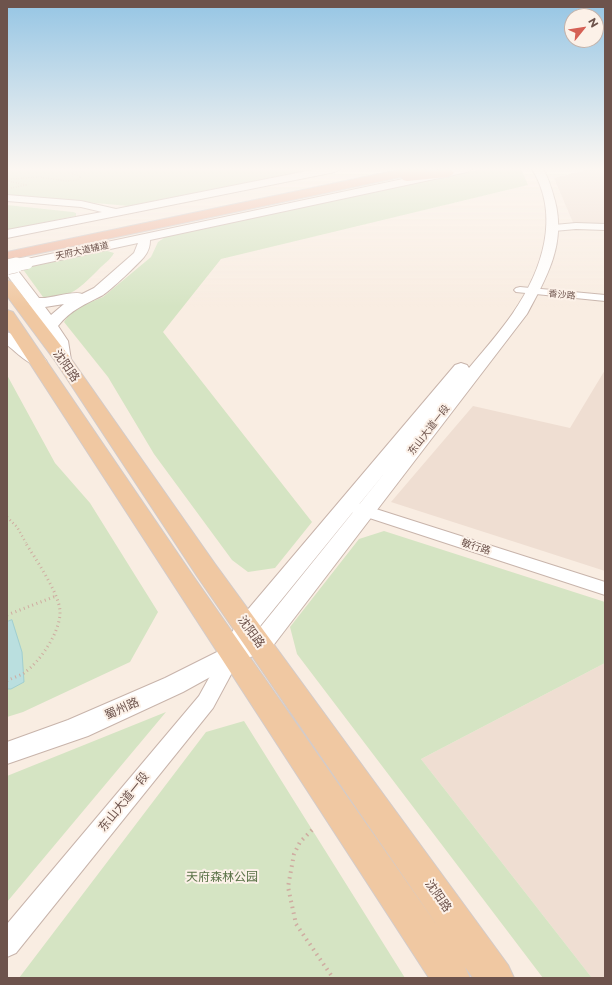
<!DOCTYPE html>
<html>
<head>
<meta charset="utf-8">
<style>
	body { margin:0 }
	#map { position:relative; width:612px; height:985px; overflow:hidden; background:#f9ede2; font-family:Montserrat,sans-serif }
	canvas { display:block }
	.frame { position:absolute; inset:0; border:8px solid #6d534c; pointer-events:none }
	.north { position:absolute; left:564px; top:8px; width:40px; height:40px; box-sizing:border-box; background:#fcf1e8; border:1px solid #c3b2aa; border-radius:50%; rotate:60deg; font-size:11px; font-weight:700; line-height:16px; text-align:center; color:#6d534c }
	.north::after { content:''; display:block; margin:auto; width:14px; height:18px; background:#d56055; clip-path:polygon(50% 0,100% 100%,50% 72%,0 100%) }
</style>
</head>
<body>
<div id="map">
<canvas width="612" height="985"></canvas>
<div class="frame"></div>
<div class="north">N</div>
</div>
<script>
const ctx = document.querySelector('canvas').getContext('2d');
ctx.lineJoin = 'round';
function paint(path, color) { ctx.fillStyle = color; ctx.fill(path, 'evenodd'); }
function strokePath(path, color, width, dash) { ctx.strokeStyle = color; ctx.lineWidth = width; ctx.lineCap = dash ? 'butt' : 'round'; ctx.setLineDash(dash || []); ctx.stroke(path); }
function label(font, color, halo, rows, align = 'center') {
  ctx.font = font + ' Montserrat,"Noto Sans SC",sans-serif'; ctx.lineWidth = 4; ctx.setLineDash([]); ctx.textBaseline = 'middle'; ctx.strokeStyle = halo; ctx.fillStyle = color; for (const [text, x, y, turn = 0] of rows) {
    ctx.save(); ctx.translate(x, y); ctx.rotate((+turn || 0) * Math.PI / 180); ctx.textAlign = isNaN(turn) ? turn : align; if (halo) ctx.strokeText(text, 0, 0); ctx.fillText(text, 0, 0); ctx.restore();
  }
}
paint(new Path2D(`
	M590 169H605V225H574L554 178Z
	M605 370V571L391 502 473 406 570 428Z
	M605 663V978H592L421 759Z`), '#efded2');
paint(new Path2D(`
	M7 169H310V170L128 206 7 195Z
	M480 169H521L528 185 221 259 163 332 312 522 275 568 248 572 232 560 154 454 108 377 64 322 70 313 81 306 103 297 151 257 158 242 167 236Z
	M7 205 73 212 76 213V216L7 230Z
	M104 250 114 253C111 259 104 264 99 269 84 284 67 303 43 297L22 268Z
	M7 375 55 463 90 503 158 612 130 662 23 712 7 717Z
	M384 531 605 602V663L421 759 592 978H543L297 654 290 627 359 539Z
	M166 712 7 902V776Z
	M244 721 405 978H19L206 732Z`), '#d5e4c3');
const water = new Path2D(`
	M12 620 22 652 24 682 11 689H7V622Z`);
paint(water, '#badfdf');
strokePath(water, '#a1cfd0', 1);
const minor = new Path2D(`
	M576 223 605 224V230L576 229 554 231 549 228 554 225Z
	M520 287 605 295V301L516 292 514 290 516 288Z
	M354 502 605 582V595L348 511 346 507 348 503Z
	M232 647 239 649 242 654 213 708 16 953 7 957V924L199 696 225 649Z`);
const tertiary = new Path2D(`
	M317 169H340L335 172 7 238V230L102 212 81 207 7 201V195L81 201 116 209Z
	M450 169H472L467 172 150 240C150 247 148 252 144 257 137 265 111 290 103 295 86 304 70 310 58 326L68 341 71 360 69 363 63 365 57 363 55 360 52 341 28 303 7 275V262L12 263 39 298C51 299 74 290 82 294L94 288 134 253 138 243 27 267 22 266 20 263 22 260 27 259ZM64 304 51 315 45 307Z
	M532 169H543C549 179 552 190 555 201 566 244 547 277 527 314L269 651 241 660 183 692 88 736 7 764V742L68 720 165 678 229 646 227 641 239 620 455 365 461 363 467 365 469 368C484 350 500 332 513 313 542 271 561 216 532 169ZM387 470 254 635 256 631Z
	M7 332 12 334 45 359 47 362 45 365C31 369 18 353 7 345Z`);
const primary = new Path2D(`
	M7 280 12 282 69 356 215 564 508 965 514 978H473L465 967 470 978H429L7 328V310L13 312 191 573 441 931 197 576 56 362 7 296Z`);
const trunk = new Path2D(`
	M403 169H428L425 172 448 169 452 171 454 173 452 175 448 177 407 181 403 180 401 177 7 260V252Z`);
strokePath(minor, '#c8b4ab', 2);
strokePath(tertiary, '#c8b4ab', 2);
strokePath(primary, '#d3cbc9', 2);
strokePath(trunk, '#d3cbc9', 2);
strokePath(new Path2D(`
	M11 188 26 185 8 181 11 179 39 177 67 181 77 180 81 177 71 173 90 169`), '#cfaca1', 1.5, [0.5, 2]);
strokePath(new Path2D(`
	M7 517 17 527 26 543`), '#cfaca1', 2.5, [1, 3]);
strokePath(new Path2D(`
	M7 615 56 596
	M7 681C12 678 19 676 24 673 40 662 61 631 60 611 59 593 35 558 25 542`), '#cfaca1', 3, [1, 3.5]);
strokePath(new Path2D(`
	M312 830 300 842 294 854 288 887 296 924 333 978`), '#cfaca1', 4, [1.5, 4.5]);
paint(minor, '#fff');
paint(tertiary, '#fff');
paint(primary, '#f0c8a2');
paint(trunk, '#eeb8a1');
const tertiaryBridgeFar1 = new Path2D(`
	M11 266 27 263`);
const tertiaryBridge = new Path2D(`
	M7 267 16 265`);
strokePath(tertiaryBridgeFar1, '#c8b4ab', 13, []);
strokePath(tertiaryBridge, '#c8b4ab', 16, []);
strokePath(tertiaryBridgeFar1, '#fff', 12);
strokePath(tertiaryBridge, '#fff', 15);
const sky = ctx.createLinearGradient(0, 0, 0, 307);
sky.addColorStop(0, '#95c5e4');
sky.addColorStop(0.55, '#fcf7f2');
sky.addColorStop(1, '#fcf7f200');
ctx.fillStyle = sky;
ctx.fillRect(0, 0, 612, 307);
label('9px', '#6d534c', '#fcf1e8', [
	["天府大道辅道",82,251,-12],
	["香沙路",562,295,6]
]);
label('10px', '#6d534c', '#fcf1e8', [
	["东山大道一段",429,430,-52],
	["敏行路",476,547,18]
]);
label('12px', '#6d534c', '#fcf1e8', [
	["沈阳路",66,366,55],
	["沈阳路",251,632,54],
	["蜀州路",122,709,-24],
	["东山大道一段",124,802,-51],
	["沈阳路",438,896,55]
]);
label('12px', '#597146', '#fcf1e8', [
	["天府森林公园",222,877]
]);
</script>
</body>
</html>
